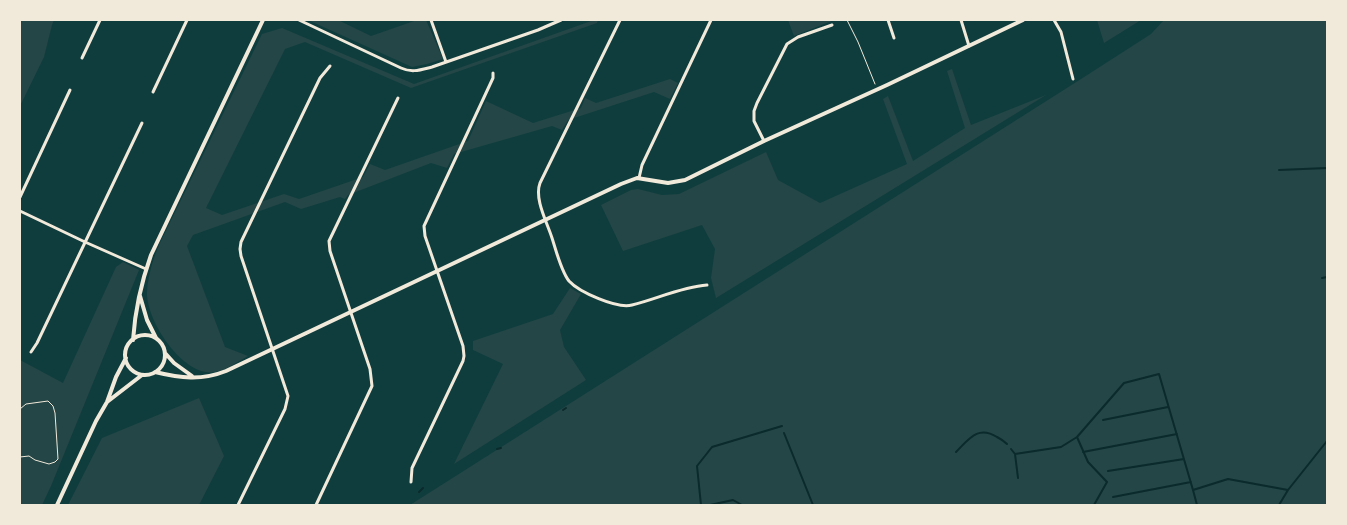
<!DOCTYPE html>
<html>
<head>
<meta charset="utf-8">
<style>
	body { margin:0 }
	#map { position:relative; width:1347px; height:525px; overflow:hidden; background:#0f3d3e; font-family:Figtree,sans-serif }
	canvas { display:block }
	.frame { position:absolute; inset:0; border:21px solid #f1e9da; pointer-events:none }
</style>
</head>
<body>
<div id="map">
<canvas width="1347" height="525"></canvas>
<div class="frame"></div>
</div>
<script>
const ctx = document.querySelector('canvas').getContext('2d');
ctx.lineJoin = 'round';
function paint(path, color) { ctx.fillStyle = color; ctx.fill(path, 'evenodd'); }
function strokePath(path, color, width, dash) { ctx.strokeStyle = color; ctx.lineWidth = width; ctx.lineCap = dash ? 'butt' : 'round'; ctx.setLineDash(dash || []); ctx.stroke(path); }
paint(new Path2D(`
	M20 20H54L52 25 44 57 20 106Z
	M308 20H338L371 36 417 20H426L443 59 427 64 412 67Z
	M594 20H598L597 23 411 88 305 42 285 49 206 208 222 215 284 194 299 199 363 177 370 164 385 170 468 141 486 101 533 123 581 108 585 98 596 103 670 79 678 83 670 99 654 92 568 120 562 130 552 126 454 154 447 168 431 163 348 195 345 199 340 197 301 209 285 202 193 235 187 246 225 347 248 356C237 362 220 375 206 372 178 368 146 319 147 292 148 275 153 259 160 243L262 34 282 28 414 84Z
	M788 20H834L794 36Z
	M1097 20H1141L1104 43Z
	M1164 20H1327V505H410L1081 79 1151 34Z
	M952 69 971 125 1046 95 716 298 711 278 715 249 702 225 623 251 601 205 631 190 638 189 662 195 679 194 766 152 778 180 820 203 907 164 883 99 888 96 913 161 965 128 947 71Z
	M123 262 139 270 51 486 42 505H20V360L63 383 116 267Z
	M570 288 581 294 560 330 564 347 586 380 454 464 503 364 473 350V341L553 314Z
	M199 398 224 456 199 505H68L102 438Z`), '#244646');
strokePath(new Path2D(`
	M1279 170 1327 168
	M1322 278 1327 277
	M563 410 566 408
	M1103 420 1168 407
	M784 433 813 505
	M1077 437 1088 462 1107 482 1094 505
	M497 449 501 448
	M1011 449 1015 454
	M956 452C969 439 978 425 997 437 1001 439 1004 441 1007 444
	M1083 452 1177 434
	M1108 471 1184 459
	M1018 478 1015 454 1061 447 1077 437 1124 383 1159 374 1193 490 1228 479 1288 490
	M1193 490 1197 505
	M419 492 423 488
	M1113 497 1191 482
	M701 505 697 466 712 447 782 426
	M710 505 733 500 742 505
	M1279 505 1288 490 1327 441`), '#0a2a2b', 2);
strokePath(new Path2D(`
	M847 20 858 42 875 84
	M20 409 26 404 48 401 53 406 55 413 58 459 55 462 49 464 35 460 29 456 20 457`), '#f1e9da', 1);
strokePath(new Path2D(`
	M299 20 401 68C412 73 420 70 432 67L538 30 561 20
	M431 20 446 62
	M620 20 540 183C534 199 547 222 552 238 556 250 561 271 569 281 579 292 617 309 632 305 657 299 681 287 707 285
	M888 20 894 38
	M961 20 969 46
	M1054 20 1061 32 1073 79
	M82 58 100 20
	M153 92 187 20
	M764 141 754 121V111L757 103 787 44 798 37 832 25
	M639 178 642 165 711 20
	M20 197 70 90
	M20 211 85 242 146 269
	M31 352 37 343 142 123
	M411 482 412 468 463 361 464 356 463 346 425 236 424 226 493 78V73
	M238 505 285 409 288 396 241 256 240 249 241 242 320 78 330 66
	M316 505 372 386 370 369 330 251 329 241 398 98`), '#f1e9da', 3);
strokePath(new Path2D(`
	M140 296 147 320 156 338
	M125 355a20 20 0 1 1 40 0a20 20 0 1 1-40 0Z
	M133 340C135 310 141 283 151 255L263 20
	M165 353 174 363 192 376
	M155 372C180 378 201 381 226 371L621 184 637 178 668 183 685 180 764 141 887 85 1023 20
	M107 402 142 375
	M57 505 96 421 107 402 116 377 126 358`), '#f1e9da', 4);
</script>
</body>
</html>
